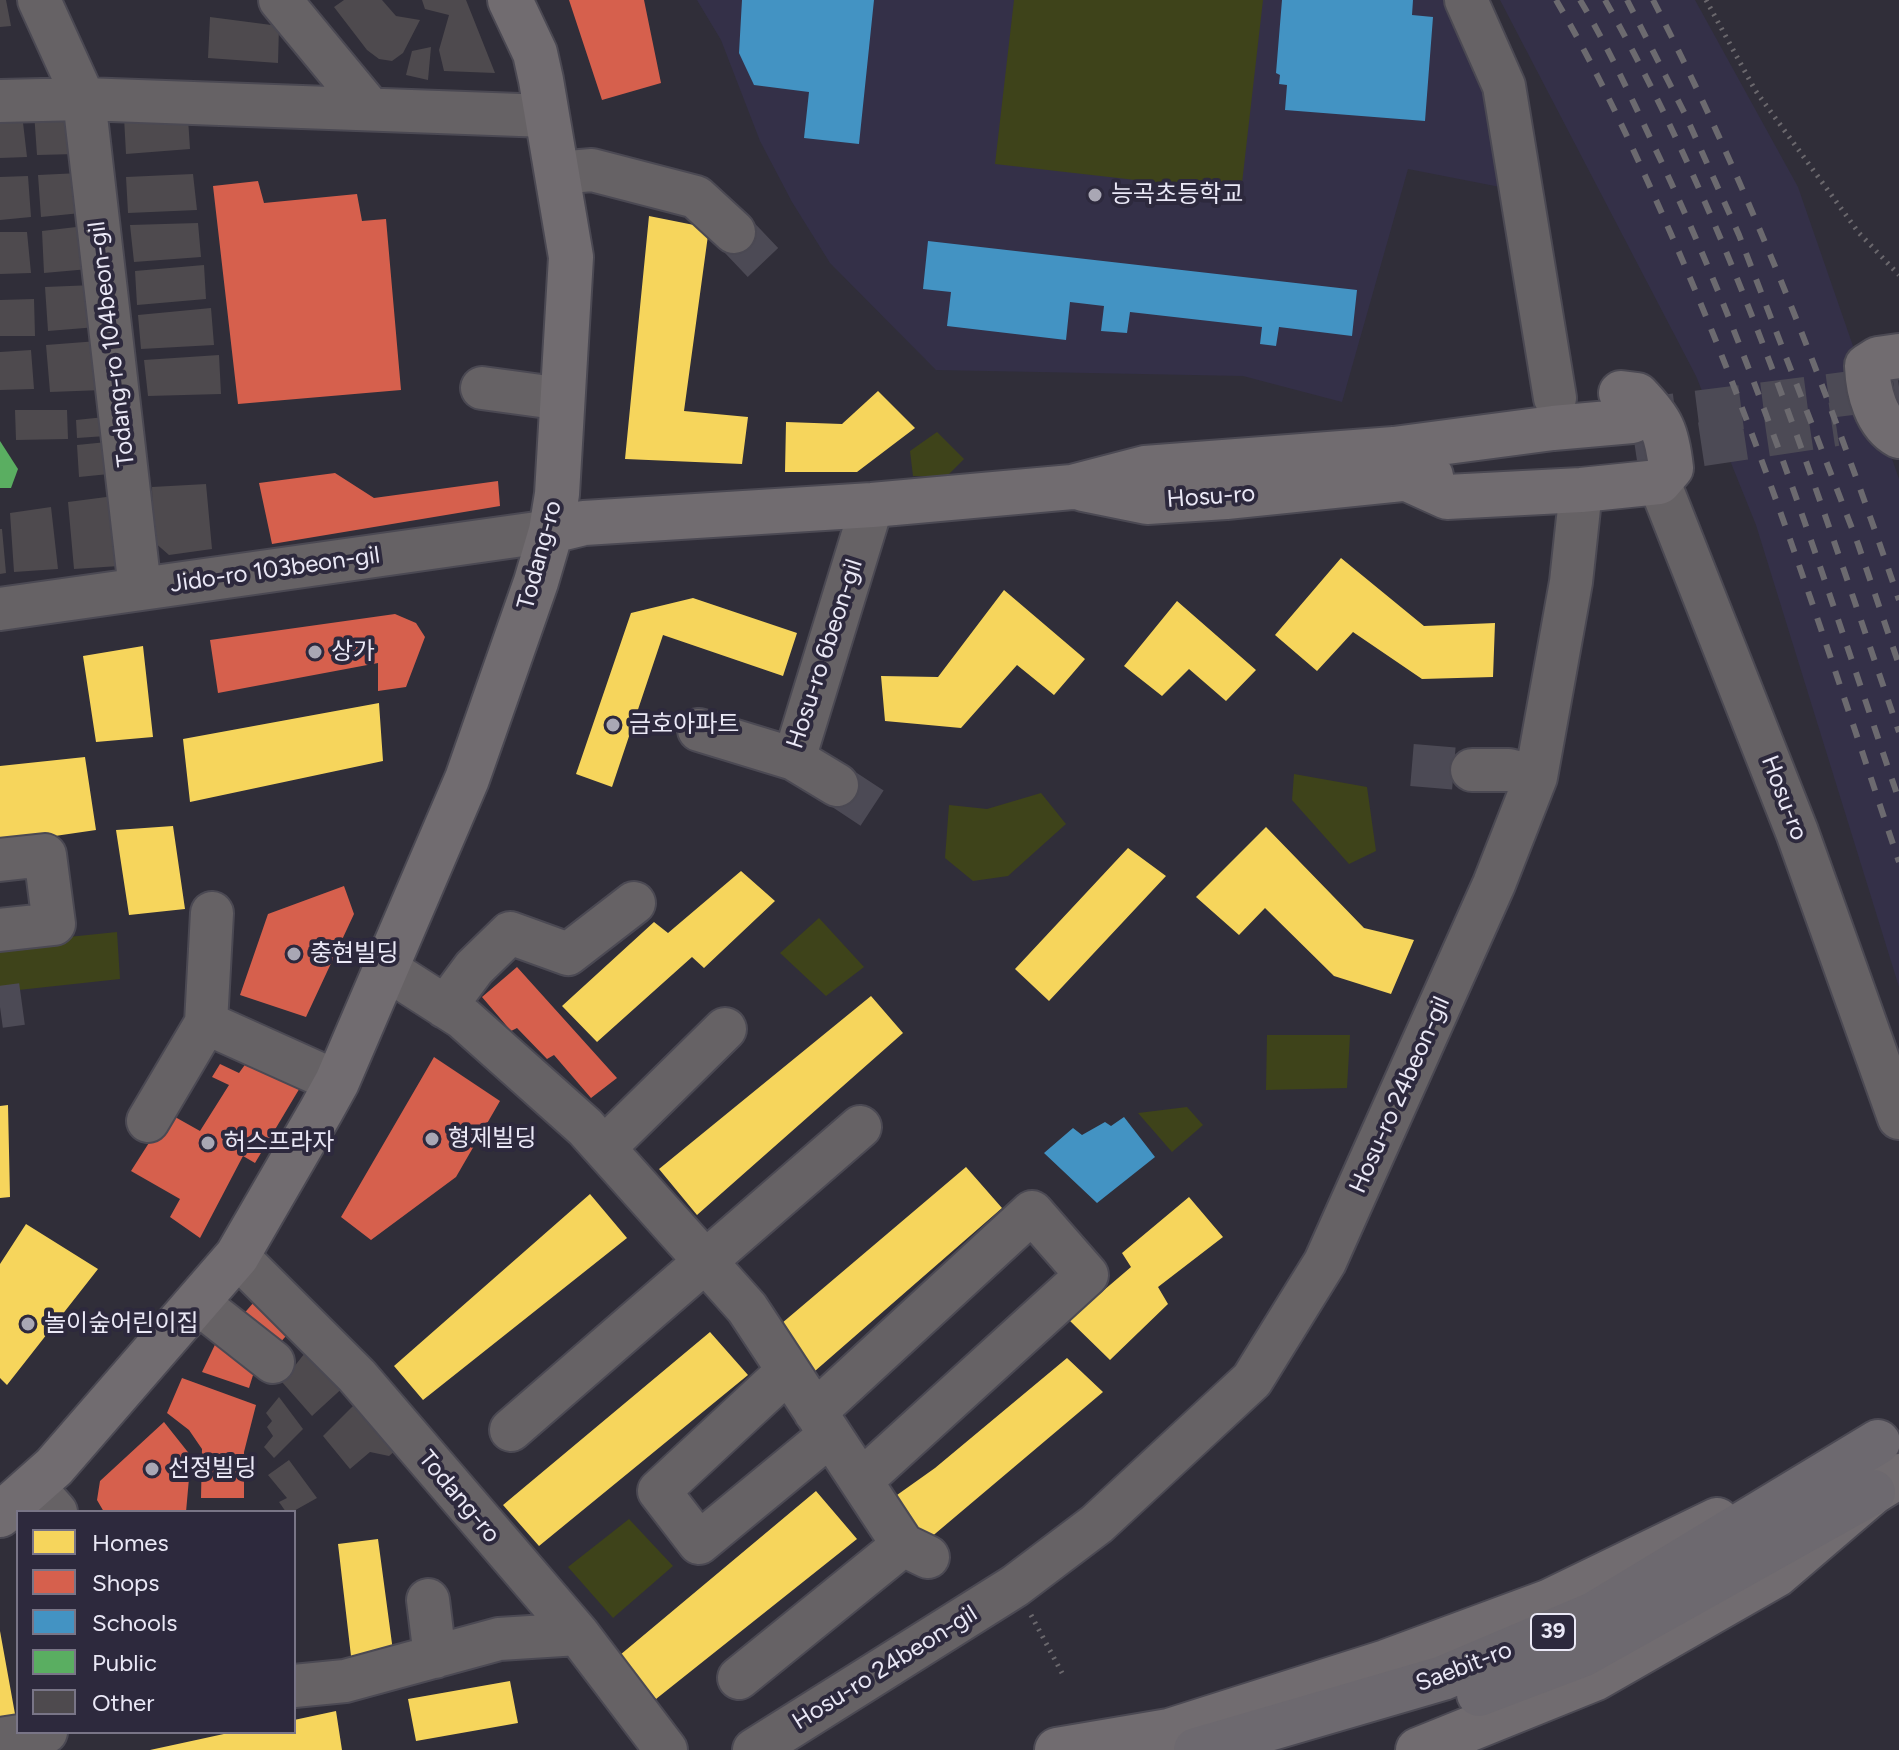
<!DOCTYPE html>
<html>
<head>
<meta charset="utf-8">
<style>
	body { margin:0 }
	#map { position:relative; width:1899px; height:1750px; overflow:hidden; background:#302e39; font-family:Figtree,sans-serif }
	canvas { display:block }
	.legend { position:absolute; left:16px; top:1510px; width:280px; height:224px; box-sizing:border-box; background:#2d293d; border:2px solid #797587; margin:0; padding:10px 14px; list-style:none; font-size:24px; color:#eae8f6 }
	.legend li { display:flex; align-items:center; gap:16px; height:40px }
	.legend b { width:40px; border:2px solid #797587 }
</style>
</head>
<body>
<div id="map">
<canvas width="1899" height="1750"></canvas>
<ul class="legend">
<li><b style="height:22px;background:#f6d55c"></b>Homes</li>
<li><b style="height:22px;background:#d6604d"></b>Shops</li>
<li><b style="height:22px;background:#4393c3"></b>Schools</li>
<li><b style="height:22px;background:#5aae61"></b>Public</li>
<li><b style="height:22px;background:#4e4a4e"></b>Other</li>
</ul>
</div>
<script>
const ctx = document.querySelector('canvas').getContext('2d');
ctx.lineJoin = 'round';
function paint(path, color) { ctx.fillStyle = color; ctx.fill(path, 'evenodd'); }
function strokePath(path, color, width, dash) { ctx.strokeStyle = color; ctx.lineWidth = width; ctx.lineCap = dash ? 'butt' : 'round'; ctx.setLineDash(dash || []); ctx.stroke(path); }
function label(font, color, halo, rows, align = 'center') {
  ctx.font = font + ' Figtree,"Noto Sans KR",sans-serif'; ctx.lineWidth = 8; ctx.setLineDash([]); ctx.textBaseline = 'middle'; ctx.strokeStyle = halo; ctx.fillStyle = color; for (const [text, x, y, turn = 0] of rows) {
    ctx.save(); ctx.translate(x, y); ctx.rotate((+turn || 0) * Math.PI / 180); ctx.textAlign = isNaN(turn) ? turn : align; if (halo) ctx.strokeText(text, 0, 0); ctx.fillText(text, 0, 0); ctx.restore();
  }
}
paint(new Path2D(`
	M697 0H1448L1486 89 1500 187 1408 169 1342 402 1243 376 936 370 830 263 792 202 760 141 721 40Z
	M1500 0H1695L1798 187 1899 479V987L1756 525 1696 376Z`), '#343048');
paint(new Path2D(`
	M1014 0H1263L1241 192 995 164Z
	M937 432 964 459 946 477 913 476 910 451Z
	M1294 774 1367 787 1376 851 1349 864 1292 800Z
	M1041 793 1066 824 1008 876 973 881 945 858 949 805 987 809Z
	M819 918 864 967 826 996 780 953Z
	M117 932 120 979 0 992V944Z
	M1267 1035H1350L1347 1088 1266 1090Z
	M1187 1107 1203 1125 1172 1152 1138 1113Z
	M629 1519 673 1566 613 1618 568 1567Z`), '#3e431a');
paint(new Path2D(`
	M649 216 709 228 684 411 748 417 742 464 625 459Z
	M878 391 915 428 857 472H785L786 422 842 424Z
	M1341 558 1424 626 1495 623 1493 677 1422 679 1353 632 1317 671 1275 635Z
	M1004 590 1085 659 1054 695 1017 665 961 728 885 721 881 676 938 677Z
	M693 598 797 633 783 676 663 635 612 787 576 774 631 613Z
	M1177 601 1256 670 1226 701 1189 669 1162 696 1124 666Z
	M143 646 153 737 96 742 83 656Z
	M379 703 383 761 190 802 183 739Z
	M85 757 96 830 0 844V766Z
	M173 826 185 909 129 915 116 830Z
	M1266 827 1364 928 1414 940 1391 994 1334 976 1265 908 1239 935 1196 897Z
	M1128 848 1166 876 1049 1001 1015 969Z
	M741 871 775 901 704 968 692 957 597 1042 562 1006 654 922 668 933Z
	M871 996 903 1033 697 1215 659 1169Z
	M8 1105 10 1197 0 1198V1106Z
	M966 1167 1002 1208 815 1371 775 1329Z
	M590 1194 627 1238 423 1400 394 1366Z
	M1189 1197 1223 1237 1158 1287 1168 1304 1110 1360 1069 1320 1131 1267 1122 1253Z
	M26 1224 98 1269 7 1385 0 1378V1264Z
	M710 1332 748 1375 539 1546 503 1505Z
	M1067 1358 1103 1392 923 1544 890 1500 935 1468Z
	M816 1491 857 1539 656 1699 620 1655Z
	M378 1539 393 1651 351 1656 338 1544Z
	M0 1631 17 1725 0 1728Z
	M510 1681 518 1723 416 1741 408 1699Z
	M336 1711 342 1750H150L233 1732H294V1720Z`), '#f6d55c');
paint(new Path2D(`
	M569 0H644L661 83 602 100Z
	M258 181 264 203 357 194 362 221 386 219 401 390 238 404 213 186Z
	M335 473 374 498 498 481 500 506 272 544 259 483Z
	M395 614 416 623 425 637 406 687 378 691V663L218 693 210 640Z
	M344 886 354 914 306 1017 240 995 268 914Z
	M517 967 617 1078 591 1098 554 1055 547 1059 517 1028 511 1031 482 997Z
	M434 1057 500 1101 456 1177 371 1240 341 1217Z
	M249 1059 301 1086 255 1163 243 1156 200 1238 170 1217 180 1199 131 1171 168 1113 200 1131 229 1085 212 1077 220 1064 239 1073Z
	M260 1295 292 1329 272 1352 235 1324Z
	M221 1332 258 1359 249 1388 202 1372Z
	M182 1378 256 1405 244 1452V1498H201L202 1449 189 1430 167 1413Z
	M164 1422 191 1456 186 1512H104L97 1500 100 1481Z`), '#d6604d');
paint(new Path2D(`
	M742 0H874L859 144 804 138 809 92 754 85 739 53Z
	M1282 0H1413L1412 15 1433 17 1425 121 1285 110 1287 85 1279 84 1280 75 1276 73Z
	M928 241 1357 290 1352 336 1279 327 1276 346 1260 344 1262 327 1130 312 1127 333 1101 331 1104 306 1070 302 1066 340 947 326 951 292 923 289Z
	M1124 1117 1155 1157 1097 1203 1044 1153 1073 1128 1082 1135 1105 1122 1111 1126Z`), '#4393c3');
paint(new Path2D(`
	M0 441 18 469 11 488H0Z`), '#5aae61');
paint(new Path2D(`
	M0 0H6L11 26 0 27Z
	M344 0H382L396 16 420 20 403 53 392 61 379 59 367 50 334 7Z
	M422 0H466L495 73 444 71 439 50 449 15 425 9Z
	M210 17 279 26 278 63 208 58Z
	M431 47 428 80 406 75 412 51Z
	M73 111 76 154 37 155 34 112Z
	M22 114 27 157 0 158V115Z
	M124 117 188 118 190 149 126 154Z
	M80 173 81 213 41 217 38 175Z
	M193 174 197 210 128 213 126 177Z
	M28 176 31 217 0 220V177Z
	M198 223 201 257 134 262 130 225Z
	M85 226 89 269 44 273 42 231Z
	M0 232H27L31 273 0 274Z
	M204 265 206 299 137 305 135 271Z
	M94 285 97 327 48 331 45 287Z
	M34 299 35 336H0V300Z
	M211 308 214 345 141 349 138 315Z
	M98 341 103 390 50 392 46 345Z
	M31 350 34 389 0 390V352Z
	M219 355 221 394 148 396 144 360Z
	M15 410H67L68 439 16 440Z
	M105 417 106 436 77 438 76 420Z
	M107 442 109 474 79 477 77 445Z
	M206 484 212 549 169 555 153 541 152 487Z
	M114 496 119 566 74 569 68 502Z
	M51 507 58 569 14 572 10 513Z
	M0 529H2L6 573 0 574Z
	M312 1344 348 1383 312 1416 282 1382Z
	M279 1397 303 1429 274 1458 264 1447 273 1436 267 1427 272 1421 266 1413Z
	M361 1398 403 1444 389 1456 370 1452 350 1469 323 1436Z
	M289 1460 317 1498 292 1512H286L279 1502 287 1498 268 1475Z`), '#4e4a4e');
strokePath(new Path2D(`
	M734 232 774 274
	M1412 765 1472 770
	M837 785 878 812
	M0 1007 22 1004`), '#4c4a55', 42, [42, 21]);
strokePath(new Path2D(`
	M1632 421 1899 387
	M1636 454 1836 424`), '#4c4a55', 44, [44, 22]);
const minor = new Path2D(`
	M39 0 84 99 140 589
	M280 0 370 109
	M1466 0 1504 86 1555 398
	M0 101 84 99 547 116
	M557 173 592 170 696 197 734 232
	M482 388 563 399
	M1659 482 1797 832 1899 1118
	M0 609 551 531
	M699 730 794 759 872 505
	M794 759 837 785
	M1472 770H1509L1536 777
	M0 860 45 855 54 924 0 930
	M385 968 463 1018 585 1127 747 1308 903 1545
	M445 1007 474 968 510 933 568 954 634 903
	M206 1023 212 913
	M148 1121 206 1023 337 1082
	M604 1148 725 1029
	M237 1256 357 1376 578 1634 666 1750
	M198 1303 273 1362
	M788 1371 659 1491 699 1543 830 1435
	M815 1412 1032 1212 1087 1275 861 1481
	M511 1430 860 1127
	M34 1487 56 1512
	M428 1600 435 1657
	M739 1678 903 1545 928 1557
	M294 1686 345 1681 499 1639 578 1634
	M0 1739 46 1732
	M754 1750 1015 1586 1097 1524 1252 1380 1325 1262 1494 884 1536 777 1571 582 1581 490`);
const major = new Path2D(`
	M1899 356 1878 359 1867 366C1868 391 1876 424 1899 436
	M1405 478 1447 497 1581 490 1659 482 1671 468C1667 432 1662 421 1637 395L1621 393
	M1083 489 1147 502 1226 497 1431 476
	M551 531 584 523 872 505 1072 487 1145 468 1394 449 1553 428 1632 421
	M0 1515 54 1467 237 1256 321 1111 337 1082 467 779 536 582 551 531 557 494 571 257 541 80 535 53 510 0
	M1057 1750 1169 1731 1386 1662 1548 1602 1717 1520
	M1418 1750 1596 1678 1776 1575 1873 1492 1899 1476`);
const highway = new Path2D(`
	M1479 1694 1582 1655 1873 1492
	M1196 1750 1443 1678 1594 1614 1878 1442`);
strokePath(minor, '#4b4953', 46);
strokePath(major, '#4b4953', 48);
strokePath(highway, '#4b4953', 48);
strokePath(new Path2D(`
	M1706 0 1755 90 1859 233 1899 275
	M1031 1615 1062 1673`), '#6b686d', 5, [2, 6]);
strokePath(minor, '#666265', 42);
strokePath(major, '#716c70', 44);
strokePath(highway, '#6d696f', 44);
strokePath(new Path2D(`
	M1556 0C1600 75 1636 154 1671 234 1761 438 1828 651 1899 862
	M1580 0C1611 52 1636 108 1662 163 1758 368 1826 586 1899 800
	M1605 0C1734 229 1814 484 1899 732
	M1627 0 1685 114 1739 235 1858 544 1899 665
	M1653 0C1752 193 1829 395 1899 600`), '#6c6a6f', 6, [14, 14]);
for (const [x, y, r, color] of [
	[1095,195,8,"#a9a7b4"],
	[315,652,8,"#a9a7b4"],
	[613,725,8,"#a9a7b4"],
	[294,954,8,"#a9a7b4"],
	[432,1139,8,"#a9a7b4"],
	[208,1143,8,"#a9a7b4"],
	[28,1324,8,"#a9a7b4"],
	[152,1469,8,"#a9a7b4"]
]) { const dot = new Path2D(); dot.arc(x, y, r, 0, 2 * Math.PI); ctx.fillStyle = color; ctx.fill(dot); strokePath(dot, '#2d293d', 3); }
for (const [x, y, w] of [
	[1553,1632,44]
]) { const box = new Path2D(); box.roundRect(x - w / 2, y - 18, w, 36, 6); ctx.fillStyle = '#2d293d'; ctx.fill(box); strokePath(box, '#eae8f6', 2); }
label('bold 22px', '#eae8f6', null, [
	["39",1553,1632]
]);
label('24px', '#eae8f6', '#2d293d', [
	["능곡초등학교",1111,195],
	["상가",331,652],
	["금호아파트",629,725],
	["충현빌딩",310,954],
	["형제빌딩",448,1139],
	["허스프라자",224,1143],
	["놀이숲어린이집",44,1324],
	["선정빌딩",168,1469]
], 'left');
label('24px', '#eae8f6', '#2d293d', [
	["Todang-ro 104beon-gil",112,344,-97],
	["Hosu-ro",1211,497,-4],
	["Todang-ro",540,555,-75],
	["Jido-ro 103beon-gil",275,570,-8],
	["Hosu-ro 6beon-gil",825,654,-72],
	["Hosu-ro",1784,798,69],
	["Hosu-ro 24beon-gil",1400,1095,-66],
	["Todang-ro",459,1497,50],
	["Saebit-ro",1464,1667,-21],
	["Hosu-ro 24beon-gil",885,1668,-32]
]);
</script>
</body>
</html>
